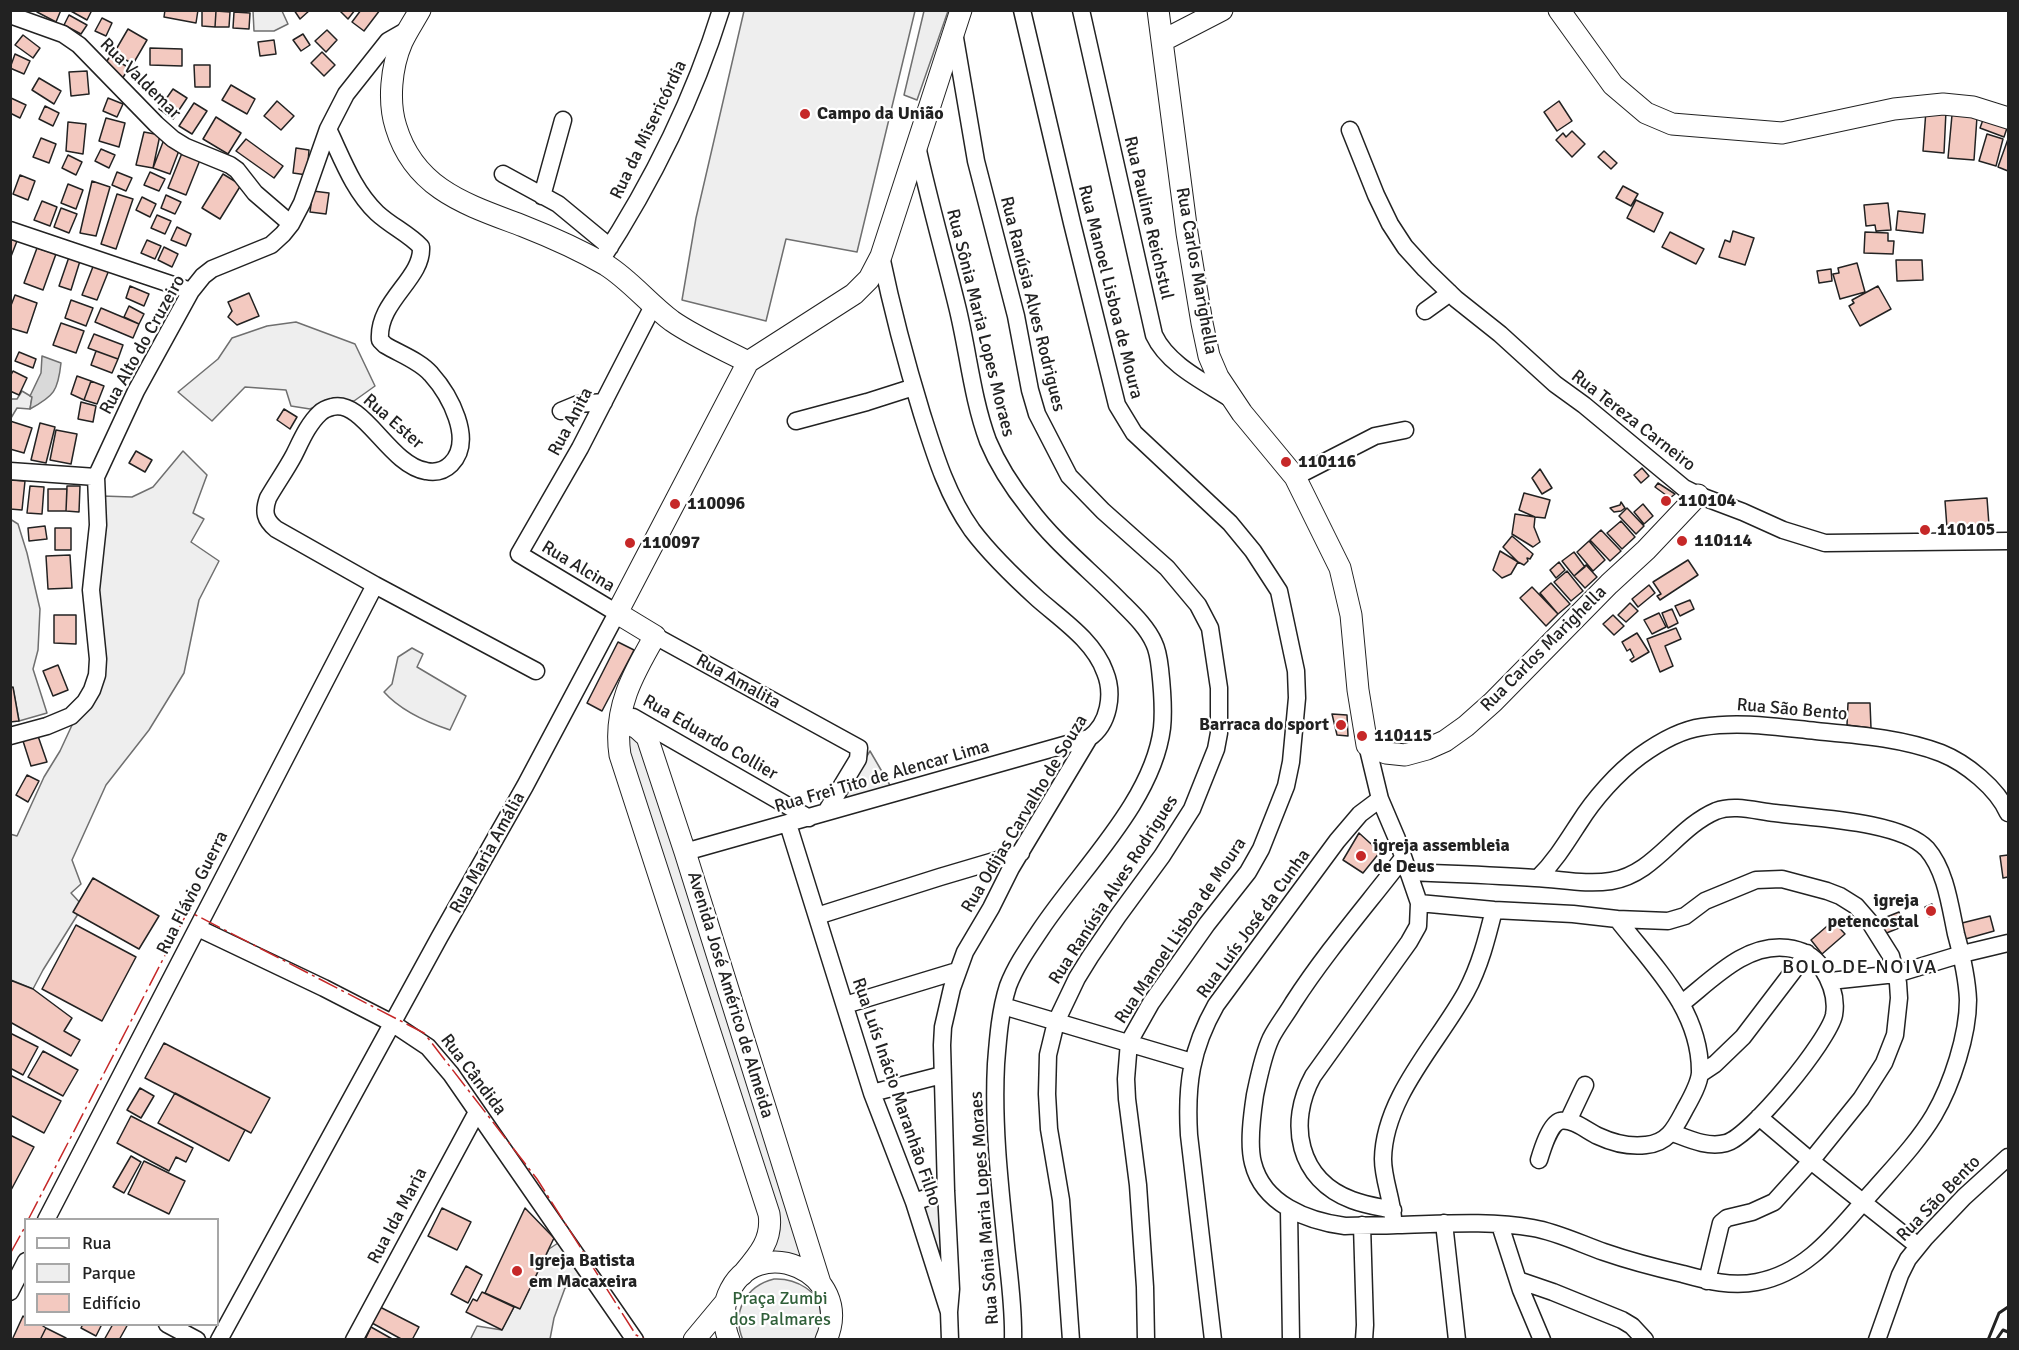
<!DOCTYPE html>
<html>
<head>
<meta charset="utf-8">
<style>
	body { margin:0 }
	#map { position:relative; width:2019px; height:1350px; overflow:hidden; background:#fff; font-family:Signika,sans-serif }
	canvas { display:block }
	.frame { position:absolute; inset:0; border:12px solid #222; pointer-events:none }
	.legend { position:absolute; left:24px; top:1218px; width:195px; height:108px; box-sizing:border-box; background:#fff; border:2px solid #a7a7a7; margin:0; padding:8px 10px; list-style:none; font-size:18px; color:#222 }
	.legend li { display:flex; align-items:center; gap:12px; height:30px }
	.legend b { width:30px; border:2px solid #a7a7a7 }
</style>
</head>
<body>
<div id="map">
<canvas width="2019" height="1350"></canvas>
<div class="frame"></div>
<ul class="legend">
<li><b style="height:8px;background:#fff"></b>Rua</li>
<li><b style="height:16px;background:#eee"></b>Parque</li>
<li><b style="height:16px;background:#f3c9c0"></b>Edifício</li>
</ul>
</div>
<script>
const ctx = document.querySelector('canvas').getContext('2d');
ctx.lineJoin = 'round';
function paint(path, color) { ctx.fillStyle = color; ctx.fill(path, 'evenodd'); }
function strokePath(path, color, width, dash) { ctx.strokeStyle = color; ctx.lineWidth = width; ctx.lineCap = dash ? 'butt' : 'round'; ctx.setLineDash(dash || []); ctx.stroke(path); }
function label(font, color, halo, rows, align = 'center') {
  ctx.font = font + ' Signika,sans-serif'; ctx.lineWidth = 4.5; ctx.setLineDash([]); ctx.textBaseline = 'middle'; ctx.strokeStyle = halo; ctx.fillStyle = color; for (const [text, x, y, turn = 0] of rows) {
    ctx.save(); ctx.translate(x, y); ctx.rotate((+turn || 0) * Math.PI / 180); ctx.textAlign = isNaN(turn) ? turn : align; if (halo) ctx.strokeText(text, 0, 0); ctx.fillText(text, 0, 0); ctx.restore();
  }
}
const green = new Path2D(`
	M253 11H282L288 24 274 31H254Z
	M744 11H915L857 252 786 239 766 321 682 300 696 218Z
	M924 11H948L917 100 904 95Z
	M296 322 355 344 375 386 354 401 333 398 310 409 291 406 286 390 245 387 212 421 178 392 218 359 232 338 267 326Z
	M22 391 32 397 30 409 17 408 11 418V399H17Z
	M183 451 207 475 193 513 204 519 191 542 219 561 199 600 184 673 149 730 106 785 72 860 81 884 71 893 83 906 43 970 33 989 11 980 10 834 17 836 44 777 60 751 73 723 94 702 97 591 102 496 132 497 153 487Z
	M10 519 18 524 27 553 40 609 38 650 33 669 47 713 19 721 13 688H10Z
	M412 648 423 654 417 667 466 696 450 730C426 722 401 711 384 692L392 684 398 657Z
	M637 730 810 1266 762 1258 772 1247 624 733Z
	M870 751 891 787 840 801Z
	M917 1204H941L948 1289Z
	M558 1243 586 1285 565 1288 554 1318 550 1339 470 1340 477 1326 502 1330 514 1307 520 1308 549 1249Z
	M774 1279C795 1278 822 1291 821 1316 821 1324 819 1332 817 1339L743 1340C731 1312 746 1286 774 1279Z`);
paint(green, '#eee');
strokePath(green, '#6f6f6f', 1.5);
const water = new Path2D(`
	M42 356 61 363C58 391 54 396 30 409L32 397 30 396 41 373Z`);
paint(water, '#d9d9d9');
strokePath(water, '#6f6f6f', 1.5);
const building = new Path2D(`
	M38 10H61L56 22 37 12Z
	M69 10H92L87 20Z
	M165 10H198L196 23 164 17Z
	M294 10H310L300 19Z
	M339 10H355L348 19Z
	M361 10H380L364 31 352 22Z
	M202 11H216L215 27 202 26Z
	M216 11 230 12 229 27H215Z
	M234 12 250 13 249 29 233 28Z
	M69 15 87 25 81 34 64 25Z
	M102 18 112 23 106 36 95 31Z
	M128 29 147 40 133 64 114 53Z
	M327 30 337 40 326 52 315 41Z
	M303 34 310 45 301 51 293 40Z
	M23 35 40 48 33 58 15 45Z
	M274 40 276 54 260 56 258 42Z
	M150 48 182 49V66L150 65Z
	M322 52 335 65 324 76 311 63Z
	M15 54 30 61 24 74 10 68Z
	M110 56 129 68 122 79 104 66Z
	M194 65H210V87H195Z
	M87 71 89 94 71 96 69 72Z
	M39 78 61 91 54 104 32 90Z
	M231 85 255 99 247 114 222 100Z
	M173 89 187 98 173 119 159 109Z
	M11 98 26 105 20 118 10 113Z
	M108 98 123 104 117 117 103 111Z
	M277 101 294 116 281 130 264 116Z
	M1559 101 1572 121 1557 131 1544 112Z
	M194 103 207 111 192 134 179 126Z
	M45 106 59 113 53 126 39 119Z
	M1926 110 1946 111 1944 153 1923 151Z
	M1952 115 1977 117 1974 160 1948 158Z
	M216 117 241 133 228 154 203 139Z
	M1984 117 2008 125 2004 137 1980 128Z
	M106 118 125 123 119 147 99 141Z
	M68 122 86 124 83 154 66 151Z
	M1572 131 1585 144 1572 157 1556 140 1563 133 1566 137Z
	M144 132 160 135 153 168 136 165Z
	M1987 134 2003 139 1996 166 1979 161Z
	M41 138 56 144 49 163 33 157Z
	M246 139 283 166 274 178 236 151Z
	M2008 139V171L1998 167Z
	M163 142 180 148 170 174 153 168Z
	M296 148 309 150 307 175 293 173Z
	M101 149 115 155 109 168 95 161Z
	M1604 151 1617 163 1611 169 1598 157Z
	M182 153 200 160 186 195 168 188Z
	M68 155 82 162 76 175 62 168Z
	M117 172 132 178 126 191 112 185Z
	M150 172 165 179 159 191 144 185Z
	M223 174 241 185 220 219 202 208Z
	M20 175 35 181 28 200 13 194Z
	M92 181 110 187 96 236 80 233Z
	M68 184 83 190 76 209 61 203Z
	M1623 186 1638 194 1631 206 1616 198Z
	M313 191 329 193 326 214 310 212Z
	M117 194 133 199 116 249 101 244Z
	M166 195 181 202 175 214 161 208Z
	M142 197 156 204 150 217 136 210Z
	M1636 200 1663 213 1654 232 1627 218Z
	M42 201 57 207 50 226 34 220Z
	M1888 203 1891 230 1876 231 1875 225 1866 226 1864 205Z
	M61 208 77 214 69 233 54 227Z
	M1898 211 1925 214 1923 233 1896 230Z
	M157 215 171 221 165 234 151 228Z
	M177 227 191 234 186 246 171 240Z
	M1733 231 1754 238 1745 265 1719 257 1725 240 1730 242Z
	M1670 232 1704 249 1696 264 1662 247Z
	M1865 232 1888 233V241H1894L1893 254 1864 253Z
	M10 239 17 241 10 259Z
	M147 240 161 246 155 259 141 253Z
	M164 247 178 254 172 267 158 260Z
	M37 248 56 254 43 290 24 283Z
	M69 257 80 261 71 290 59 286Z
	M1896 260H1922L1923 280 1897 281Z
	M1857 263 1865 292 1840 299 1833 274 1839 273 1838 268Z
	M94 264 109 270 97 300 82 295Z
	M1831 269 1832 281 1819 283 1817 271Z
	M130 286 149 294 144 306 126 298Z
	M1878 286 1891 309 1860 326 1849 306 1854 303 1852 300Z
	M249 293 259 316 237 325 228 317 232 311 228 302Z
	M15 295 37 303 27 333 10 328V308Z
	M71 300 93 308 86 326 65 318Z
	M129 306 144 314 139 324 124 317Z
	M101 308 139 324 133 338 95 322Z
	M61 323 84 331 76 353 53 345Z
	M94 334 123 345 118 359 88 348Z
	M96 351 118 359 112 373 91 365Z
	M19 352 36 359 33 368 15 361Z
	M13 371 27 378 19 395 10 391V377Z
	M77 376 91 381 84 400 71 394Z
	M91 381 104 386 97 404 84 400Z
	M81 402 96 406 93 422 78 419Z
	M284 409 297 417 290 429 277 420Z
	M10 421 32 428 24 453 10 449Z
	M40 423 55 427 46 463 31 460Z
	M56 430 77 434 71 464 50 460Z
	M136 451 152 460 145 472 129 463Z
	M1642 468 1649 476 1641 483 1634 475Z
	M1540 469 1552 488 1542 494 1532 478Z
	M10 480 25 481 22 510 10 509Z
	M1658 483 1675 494 1670 498 1655 487Z
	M30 486 44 487 42 514 27 513Z
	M67 486H80L79 512 66 511Z
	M48 489H67L66 511H48Z
	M1524 493 1550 500 1545 518 1535 517 1519 510Z
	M1987 498 1989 525 1947 528 1945 501Z
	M1621 502 1625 508 1621 511 1614 512 1610 508 1620 505Z
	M1643 504 1653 516 1644 524 1634 512Z
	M1627 508 1644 526 1636 534 1619 516Z
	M1515 514 1535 517 1534 527 1540 542 1533 547 1512 534Z
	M1621 521 1635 537 1622 549 1607 533Z
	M45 526 47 539 29 541 28 528Z
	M55 528H71V550H55Z
	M1601 530 1621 551 1610 561 1590 540Z
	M1512 536 1533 554 1530 559 1527 558 1528 561 1524 565 1518 562 1503 547Z
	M1589 541 1605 560 1593 571 1577 552Z
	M1500 551 1518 562 1511 574 1502 578 1493 570Z
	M1574 552 1585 567 1574 576 1562 561Z
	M70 555 72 588 48 589 46 556Z
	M1688 560 1698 575 1660 600 1657 596 1661 594 1653 582Z
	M1559 562 1565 570 1556 578 1550 570Z
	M1586 565 1597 577 1585 588 1574 576Z
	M1567 571 1583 591 1571 601 1554 582Z
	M1551 583 1570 604 1558 614 1540 593Z
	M1649 585 1655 593 1638 607 1632 599Z
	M1532 587 1558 614 1546 626 1520 598Z
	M1690 600 1694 609 1680 616 1675 606Z
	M1630 603 1638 611 1626 622 1618 615Z
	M1672 609 1678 623 1668 628 1662 613Z
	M1659 613 1666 627 1652 634 1644 620Z
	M54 615H76V644L54 643Z
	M1613 615 1624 626 1614 635 1603 624Z
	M1676 628 1681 639 1665 646 1673 666 1660 672 1647 639Z
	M1637 633 1649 652 1632 662 1630 660 1634 657 1630 649 1627 651 1622 642Z
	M618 642 634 650 602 711 587 703Z
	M58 665 68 690 53 696 43 671Z
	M13 687 19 721 10 722V688Z
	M1848 703H1870L1871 728 1847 725Z
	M1332 714 1347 715 1348 736 1337 735Z
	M38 736 47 762 31 766 23 741Z
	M27 775 39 781 28 802 16 795Z
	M1359 833 1380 852 1363 873 1343 860Z
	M2008 855V877L2003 878 2000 856Z
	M93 878 159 916 139 949 73 912Z
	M1932 904 1936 914 1929 917 1925 907Z
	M1899 912 1904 926 1884 934 1879 920Z
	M1990 916 1994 931 1962 940 1958 924Z
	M1833 921 1845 934 1822 954 1811 940Z
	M76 925 136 957 102 1021 42 989Z
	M10 980 33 989 72 1018 64 1031 80 1040 71 1056 10 1022Z
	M10 1033 38 1047 23 1075 10 1068Z
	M164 1043 270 1098 251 1133 145 1078Z
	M43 1051 78 1070 63 1096 28 1077Z
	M10 1075 61 1101 44 1133 10 1115Z
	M140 1088 154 1096 141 1118 127 1110Z
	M175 1093 245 1130 229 1161 158 1123Z
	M131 1116 193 1148 186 1162 176 1157 169 1171 117 1143Z
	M10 1135 34 1147 10 1192Z
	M131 1156 141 1162 124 1193 113 1187Z
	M144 1161 185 1181 169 1214 128 1194Z
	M442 1208 471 1222 457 1250 428 1236Z
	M525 1208 554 1238 520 1309 485 1293Z
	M466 1266 482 1275 468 1303 451 1294Z
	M482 1292 514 1307 502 1330 466 1312 473 1299 477 1301Z
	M380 1307 419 1327 412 1340H403L372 1323Z
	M23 1316 26 1318V1324H40L46 1328 40 1340H12Z
	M83 1324H102L96 1336 81 1328Z
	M113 1324H128L119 1340H104Z
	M371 1327 394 1340H365Z
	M46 1328 66 1338V1340H40Z`);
paint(building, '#f3c9c0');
strokePath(building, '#222', 1.5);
const minor = new Path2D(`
	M1022 10 1072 223 1117 405 1134 433 1230 523 1253 551 1279 591 1296 671 1297 698 1291 762 1286 786 1261 849 1248 872 1207 924 1151 1003 1129 1042 1126 1079 1127 1099 1138 1185 1145 1287 1146 1340
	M1081 10 1154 335C1168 365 1205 382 1231 399
	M10 15 63 34 79 45 156 124 173 139 186 147 230 165 237 170 255 193 291 224
	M954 32 976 161 1016 316 1030 390 1037 414 1069 476 1103 511 1167 568 1198 605 1210 628 1219 688V733L1216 749 1192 809 1162 856 1118 916 1090 957 1077 978 1056 1022 1048 1055 1047 1094 1049 1129 1061 1200 1071 1340
	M328 129C342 158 353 190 377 213 391 226 409 234 421 247 423 279 377 301 380 340L385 345C400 354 420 361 431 374 449 394 475 440 451 464 444 471 436 473 426 471 389 465 363 398 332 407 328 408 323 410 320 413 308 424 301 441 294 455 286 470 276 484 268 498 263 512 265 520 276 529L375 585 536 671
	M1350 130 1376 195 1390 224 1405 247 1425 269 1456 299 1500 334 1555 384 1584 405 1684 488 1698 495 1743 512 1783 530 1825 543 2008 541
	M917 146C929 200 944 253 957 306 968 350 972 398 988 441 998 465 1013 488 1029 508 1055 543 1091 571 1121 602 1133 614 1147 627 1154 643 1158 651 1159 660 1160 669 1162 687 1164 709 1162 728 1153 801 1081 869 1041 929 1029 947 1016 965 1008 986 1000 1011 998 1038 996 1064 993 1121 999 1178 1005 1235 1008 1270 1014 1304 1013 1340
	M503 174 558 204 610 247
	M542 196 563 120
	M10 230 191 291
	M881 256C892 309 906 362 922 414 935 455 947 495 972 530 990 554 1016 579 1038 599 1062 620 1094 641 1105 672 1114 694 1109 724 1089 738L1011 868 991 908 965 952 952 988 943 1027 942 1045 946 1191 951 1289 949 1312
	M600 262C651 184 693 100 721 10
	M1425 311 1450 293
	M561 411 578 404 604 402
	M796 421 867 402 914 387
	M10 471 96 477
	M1295 477 1375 436 1405 430
	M655 636 859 748 858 759 826 812
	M633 717 809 818
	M10 736 47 726 71 716 85 702 92 690 97 675 98 659 91 590 98 525 96 477 136 391 191 291 203 276 212 269 271 245 283 234 291 224 302 203 328 129 346 94 388 41 409 29
	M1367 745 1380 799 1397 839 1419 903 1418 926 1409 942 1313 1076C1287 1123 1298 1180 1352 1200 1365 1205 1379 1207 1393 1210
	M788 824 872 1093 914 1202 949 1312 950 1340
	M685 852 1089 738
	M1403 858C1366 906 1326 952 1293 1003 1286 1015 1277 1026 1271 1038 1263 1055 1259 1076 1255 1095 1252 1115 1248 1144 1253 1163 1263 1204 1307 1221 1345 1226 1362 1225 1380 1226 1397 1225 1440 1224 1490 1220 1533 1228 1557 1232 1581 1244 1604 1252 1630 1261 1657 1268 1683 1274 1708 1281 1732 1287 1757 1282 1810 1272 1839 1228 1873 1191 1894 1167 1918 1142 1934 1115 1952 1084 1968 1035 1968 1000 1967 977 1962 956 1956 934 1950 906 1946 871 1927 849 1901 821 1813 818 1775 813 1756 811 1734 804 1716 811 1676 828 1655 874 1611 881 1586 885 1560 879 1535 878 1493 875 1450 874 1408 872
	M1538 878C1555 861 1566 843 1579 823 1594 799 1617 773 1640 756 1658 743 1680 730 1702 727 1740 721 1777 727 1816 731 1858 735 1901 738 1941 753 1966 763 1997 788 2008 813
	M1419 903 1494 910 1573 914 1617 919 1668 921 1685 916 1705 901 1756 880 1782 879 1827 891 1840 896 1856 906 1869 921 1891 956 1898 983 1899 998 1895 1035 1884 1063 1861 1099 1811 1161 1774 1202 1752 1212 1727 1218 1721 1223 1707 1281
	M817 916 940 877 1021 853
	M198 928 324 988 392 1023 428 1047 451 1074 635 1340
	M1830 981 1896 974 1962 954 2008 943
	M845 1005 957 971
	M1003 1006 1192 1062
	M1700 1074 1715 1064 1743 1037 1807 953
	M872 1093 942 1075
	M1759 1117 1811 1161 1918 1246
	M1568 1121 1585 1085
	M1673 1133C1689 1139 1708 1148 1726 1143 1750 1137 1829 1040 1834 1015 1837 998 1831 982 1822 968 1813 955 1802 950 1787 948 1745 943 1712 980 1681 1004
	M1539 1160C1542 1150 1550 1124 1560 1121 1573 1118 1587 1131 1598 1136 1613 1143 1630 1147 1646 1145 1668 1143 1675 1128 1684 1111 1690 1100 1699 1085 1700 1073 1701 1010 1653 965 1617 919
	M914 1202 946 1191
	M1289 1210 1291 1340
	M1393 1218C1392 1199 1383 1179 1383 1159 1384 1097 1438 1043 1466 992 1480 966 1487 938 1494 910
	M46 1220 375 585
	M1444 1223 1457 1340
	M1362 1225 1365 1325 1364 1340
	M1500 1225 1521 1290 1542 1340
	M1518 1280 1553 1292 1622 1320 1632 1326 1645 1340
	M10 1292 26 1261
	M167 1324 197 1340
	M219 1340 439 938 525 786 617 613 519 554 580 448 653 306
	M354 1340 477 1112
	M1213 1340 1189 1135C1186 1085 1191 1049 1216 1005L1337 841 1360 814 1380 799
	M1877 1340 1900 1275 1908 1259 1925 1238 1964 1197 2008 1157`);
const tertiary = new Path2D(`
	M420 10C414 21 407 31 402 42 391 67 388 102 396 127 415 190 468 205 523 226 551 237 580 250 606 265 630 280 649 304 672 321 695 337 723 349 748 362
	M1158 10 1187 233 1202 323 1209 356 1218 377 1242 413 1295 477 1340 568 1351 615 1358 690 1367 745 1386 753 1405 755 1427 749 1445 741 1466 726 1493 702 1609 584 1646 550 1698 495
	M1559 10 1613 85 1646 113 1672 124 1782 133 1894 109 1943 104 1973 107 2008 118
	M1162 41 1222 10
	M621 719 637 728 647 737 685 852 820 1283
	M742 1275C758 1256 773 1240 769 1214L620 755C613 709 633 674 655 636L617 613 748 362 854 294 869 279 881 256 961 10
	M694 1340 724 1304
	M729 1340C723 1324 722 1310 728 1295 755 1229 856 1272 826 1340`);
strokePath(minor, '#222', 19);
strokePath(tertiary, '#222', 23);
strokePath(minor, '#fff', 16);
strokePath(tertiary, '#fff', 21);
strokePath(new Path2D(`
	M1988 1340 1999 1313 2008 1307
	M1996 1340 2003 1330 2008 1332`), '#222', 3);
strokePath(new Path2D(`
	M28 1220 188 911 424 1033 537 1179 636 1335 647 1340
	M10 1254 26 1225`), '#c62828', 1.5, [21, 4.5, 3, 4.5]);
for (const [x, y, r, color] of [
	[805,114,6,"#c62828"],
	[1286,462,6,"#c62828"],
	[1666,501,6,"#c62828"],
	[675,504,6,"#c62828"],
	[1925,530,6,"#c62828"],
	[1682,541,6,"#c62828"],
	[630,543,6,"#c62828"],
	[1341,725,6,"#c62828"],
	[1362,736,6,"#c62828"],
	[1361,856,6,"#c62828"],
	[1931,911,6,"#c62828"],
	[517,1271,6,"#c62828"]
]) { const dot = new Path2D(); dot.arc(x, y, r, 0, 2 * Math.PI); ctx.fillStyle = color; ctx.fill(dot); strokePath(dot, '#fff', 2); }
label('18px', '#222', '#fff', [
	["Rua Valdemar",140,79,45],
	["Rua da Misericórdia",649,130,-64],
	["Rua Pauline Reichstul",1148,218,77],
	["Rua Carlos Marighella",1196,271,80],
	["Rua Manoel Lisboa de Moura",1110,292,76],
	["Rua Ranúsia Alves Rodrigues",1032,304,76],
	["Rua Sônia Maria Lopes Moraes",980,323,76],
	["Rua Alto do Cruzeiro",143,345,-61],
	["Rua Tereza Carneiro",1633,421,38],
	["Rua Ester",393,422,41],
	["Rua Anita",571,422,-62],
	["Rua Alcina",578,567,31],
	["Rua Carlos Marighella",1544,649,-45],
	["Rua Amalita",738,682,29],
	["Rua São Bento",1792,710,5],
	["Rua Eduardo Collier",710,738,30],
	["Rua Frei Tito de Alencar Lima",882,777,-16],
	["Rua Odijas Carvalho de Souza",1025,814,-59],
	["Rua Maria Amália",488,853,-61],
	["Rua Ranúsia Alves Rodrigues",1114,890,-57],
	["Rua Flávio Guerra",193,893,-63],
	["Rua Luís José da Cunha",1254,924,-54],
	["Rua Manoel Lisboa de Moura",1181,931,-56],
	["Avenida José Américo de Almeida",730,995,73],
	["Rua Cândida",473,1075,53],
	["Rua Luís Inácio Maranhão Filho",896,1092,71],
	["Rua São Bento",1939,1199,-46],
	["Rua Sônia Maria Lopes Moraes",985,1208,-94],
	["Rua Ida Maria",398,1216,-62]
]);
label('bold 18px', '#222', '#fff', [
	["Campo da União",817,114],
	["110116",1298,462],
	["110104",1678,501],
	["110096",687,504],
	["110105",1937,530],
	["110114",1694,541],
	["110097",642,543],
	["Barraca do sport",1329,725,"right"],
	["110115",1374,736],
	["igreja assembleia",1373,846],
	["de Deus",1373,867],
	["igreja",1919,901,"right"],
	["petencostal",1919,922,"right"],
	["Igreja Batista",529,1261],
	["em Macaxeira",529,1282]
], 'left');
label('18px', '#2f5e38', '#fff', [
	["Praça Zumbi",780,1299],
	["dos Palmares",780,1320]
]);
ctx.letterSpacing = '1.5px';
label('20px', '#222', '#fff', [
	["BOLO DE NOIVA",1860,968]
]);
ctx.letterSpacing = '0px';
</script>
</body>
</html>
